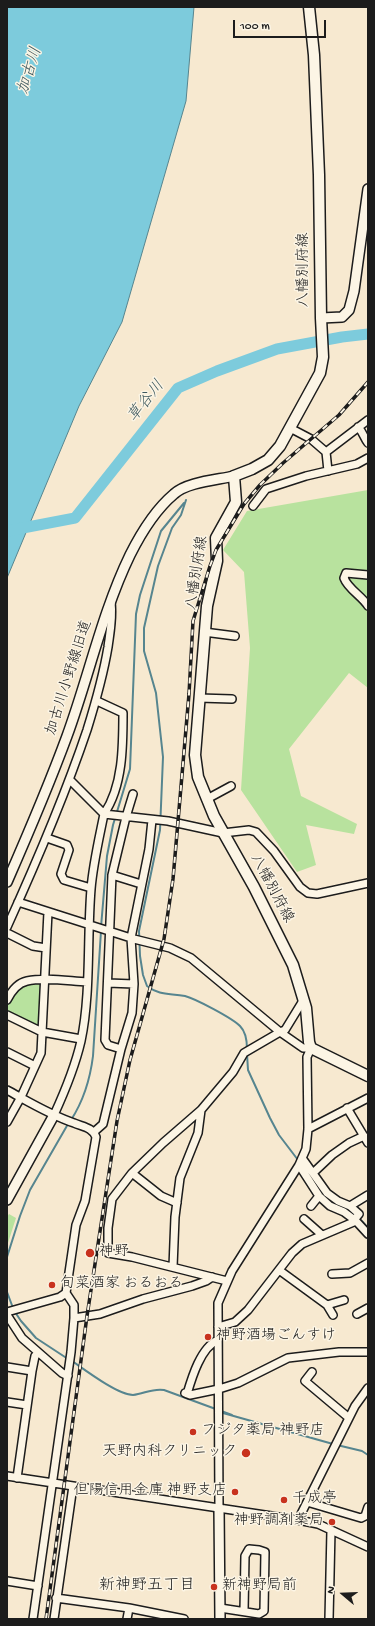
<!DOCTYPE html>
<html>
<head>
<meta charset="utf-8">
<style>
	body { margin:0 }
	#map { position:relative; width:375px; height:1626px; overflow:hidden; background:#f7e9d0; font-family:"Gochi Hand",sans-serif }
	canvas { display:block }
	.frame { position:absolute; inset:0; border:8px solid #1c1c1c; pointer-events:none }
	.north { position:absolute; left:323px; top:1574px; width:40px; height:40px; -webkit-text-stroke:3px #fcf5e5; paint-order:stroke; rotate:289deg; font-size:11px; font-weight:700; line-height:16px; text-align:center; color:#1c1c1c }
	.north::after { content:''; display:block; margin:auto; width:14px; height:18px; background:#1c1c1c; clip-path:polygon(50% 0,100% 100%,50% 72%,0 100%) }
	.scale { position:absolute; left:233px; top:20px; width:93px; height:18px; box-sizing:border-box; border:2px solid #1c1c1c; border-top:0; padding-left:5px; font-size:12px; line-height:14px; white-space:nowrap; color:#1c1c1c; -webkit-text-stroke:3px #fcf5e5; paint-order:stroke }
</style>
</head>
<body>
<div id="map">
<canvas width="375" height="1626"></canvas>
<div class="frame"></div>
<div class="north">N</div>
<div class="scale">100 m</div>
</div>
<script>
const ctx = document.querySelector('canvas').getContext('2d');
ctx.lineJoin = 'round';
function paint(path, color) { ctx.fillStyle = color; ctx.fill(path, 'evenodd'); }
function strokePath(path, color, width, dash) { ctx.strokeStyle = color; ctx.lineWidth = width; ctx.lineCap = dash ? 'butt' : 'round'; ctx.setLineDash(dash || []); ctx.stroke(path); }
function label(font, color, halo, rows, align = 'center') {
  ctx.font = font + ' "Gochi Hand","Klee One",sans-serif'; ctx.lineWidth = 3; ctx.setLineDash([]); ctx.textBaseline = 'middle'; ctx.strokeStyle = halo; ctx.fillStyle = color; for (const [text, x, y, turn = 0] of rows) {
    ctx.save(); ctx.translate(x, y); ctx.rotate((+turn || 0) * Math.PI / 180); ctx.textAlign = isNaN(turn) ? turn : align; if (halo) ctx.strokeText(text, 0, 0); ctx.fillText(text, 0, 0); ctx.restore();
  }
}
paint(new Path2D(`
	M368 490V688L349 673 289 749 301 796 357 824 354 834 306 825 316 865 297 872 241 790 250 648 244 572 223 550 247 511Z
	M40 982 42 986 40 1025 36 1026 7 1012C7 1003 11 990 20 985 25 983 34 983 40 982Z
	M9 1214 16 1218 7 1246V1217Z`), '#b8e29e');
const water = new Path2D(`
	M7 7H194L186 101 122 322 79 406 7 578Z`);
paint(water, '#7dcbdc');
strokePath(water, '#56858f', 1);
strokePath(new Path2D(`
	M186 500 181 515 172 528 158 566 144 628V651L156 693 163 757 160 830 139 931 140 956 143 975 147 986C160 996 170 993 185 996 196 999 232 1018 240 1026 246 1032 247 1041 247 1049
	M101 927 107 856 113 825 130 769 136 614 140 595 161 531 184 503
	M247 1054 248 1070 270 1118 279 1135 298 1160
	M71 1120C84 1100 90 1080 93 1056L101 931
	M307 1171 312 1179
	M317 1186 327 1199
	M339 1206C349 1210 361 1219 368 1228
	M7 1257 20 1216 30 1190 68 1124
	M7 1292 13 1308
	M15 1312 21 1321 36 1338 68 1359
	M72 1361C85 1370 118 1395 133 1395 144 1394 152 1388 164 1390L232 1415 223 1413 333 1444
	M337 1445 362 1451 368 1455`), '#56858f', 2);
strokePath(new Path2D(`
	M7 531 75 518 178 388 217 371 277 349 342 337 368 334`), '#7dcbdc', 11);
const minor = new Path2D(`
	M358 427C363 432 364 438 368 443
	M290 428 311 439 326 452
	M328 471 326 452 368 420
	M253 506 266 489 306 476 357 464 368 458
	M368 575 346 573 344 578C348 589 362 596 368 606
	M204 632 235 636
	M199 698 232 699
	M70 780 104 814 168 821 223 833 249 830 256 832 274 851 300 887 308 893 317 894 368 883
	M207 799 231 786
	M47 838 67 845 69 850 61 874 64 880 91 888
	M112 875 141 884
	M18 902 134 939 170 948 191 958 280 1032 303 1048H311L307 1057 308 1129 306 1149 299 1165 232 1271 218 1303 219 1508
	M7 927C37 861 64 798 87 730 96 701 103 677 108 647 110 632 113 618 111 602
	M7 933 33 946 46 948
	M108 983 134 984
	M7 1000C11 992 17 983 27 981 45 977 68 981 87 982
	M7 1015 42 1032 81 1039
	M121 1049 108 1045 105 1040 112 875 126 817 133 794
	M7 1052 35 1066
	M7 1090C29 1102 50 1115 74 1123 83 1127 92 1127 96 1137L85 1201 76 1225 66 1293 60 1297 7 1312
	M347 1108 368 1143
	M54 1115C65 1091 75 1067 81 1041 91 994 87 938 91 889 93 864 99 839 104 814 123 786 123 746 123 713L97 701
	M7 1122 21 1097 41 1053 48 912
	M308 1129 368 1098
	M94 1132 103 1124 121 1049 132 1013 134 984 131 938 149 849 152 820
	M302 1158 327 1193 338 1201 350 1206 359 1214 354 1220
	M299 1165 319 1196 330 1206 344 1212 356 1221 368 1234
	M132 1173 112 1199 108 1228V1253L132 1257 227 1281
	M313 1173 332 1155 349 1143 364 1136
	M177 1203 161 1196 132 1173 163 1143 201 1110 233 1072 244 1053 280 1032 285 1030 304 999
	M311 1206 319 1196
	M350 1206 368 1195
	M304 1219 322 1235
	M173 1267 175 1217 180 1178 198 1133 201 1110
	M279 1270 327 1305 344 1300
	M332 1274 350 1273 368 1263
	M327 1305 333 1315
	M357 1314 368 1308
	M7 1315 22 1338 62 1373 68 1376
	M74 1318 100 1314 143 1299 192 1286 206 1281 212 1277
	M218 1327 235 1322 248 1310 292 1253 302 1244 356 1221
	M7 1367 32 1371
	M312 1372 305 1381 349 1418
	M185 1393 190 1395 219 1389 238 1383 288 1358 339 1352H368
	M187 1394C192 1377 201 1347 218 1340
	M7 1402 27 1405
	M7 1476 298 1520 318 1524 368 1547
	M17 1478 32 1371 35 1356 38 1353
	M307 1502 361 1518 365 1516 368 1507
	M298 1520 355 1406 368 1388
	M7 1581 38 1586
	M56 1598 129 1608 184 1619
	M220 1608 259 1614 264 1611 265 1552 259 1550 249 1549 245 1556 244 1611
	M33 1619 71 1352 74 1318V1305L66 1293
	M54 1619 73 1486
	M127 1619 129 1608
	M329 1619 331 1530`);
const tertiary = new Path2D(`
	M321 318 342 317 349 310 354 291 368 189
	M7 882C28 834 49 785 67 736 89 676 102 613 130 555 141 533 155 510 174 494 187 482 217 480 234 476
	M7 1200 54 1115
	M219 1508 220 1619`);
const secondary = new Path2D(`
	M309 7 314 55 319 175 321 318 323 357 320 373 280 446 268 460 252 469 234 476 236 502 216 538 217 561 207 606 195 755 198 777 214 816 254 887 293 965 306 1008 309 1042 311 1048 368 1076`);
strokePath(minor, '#1c1c1c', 10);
strokePath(tertiary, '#1c1c1c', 12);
strokePath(secondary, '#1c1c1c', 13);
strokePath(minor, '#fcf5e5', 7);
strokePath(tertiary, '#fcf5e5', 9);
strokePath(secondary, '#fcf5e5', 10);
const rail = new Path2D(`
	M46 1619 87 1316 117 1121 130 1060 164 939 173 879 189 694 193 621 210 566 216 550 244 504 260 485 283 463 339 415 368 382`);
strokePath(rail, '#1c1c1c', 3.5);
strokePath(rail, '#fcf5e5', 2, [6]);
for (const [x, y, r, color] of [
	[90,1253,5,"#c8321e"],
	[52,1285,4,"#c8321e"],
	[208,1337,4,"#c8321e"],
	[193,1432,4,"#c8321e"],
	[246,1453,5,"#c8321e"],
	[235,1492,4,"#c8321e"],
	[284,1500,4,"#c8321e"],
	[332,1522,4,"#c8321e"],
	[214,1587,4,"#c8321e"]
]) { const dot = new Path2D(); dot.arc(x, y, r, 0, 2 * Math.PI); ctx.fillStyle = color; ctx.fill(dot); strokePath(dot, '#fcf5e5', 1.5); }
label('15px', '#1c1c1c', '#fcf5e5', [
	["八幡別府線",305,270,-90],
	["八幡別府線",198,573,-81],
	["加古川小野線旧道",70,678,-72],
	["八幡別府線",271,889,62]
]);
label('15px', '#1c1c1c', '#fcf5e5', [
	["神野",99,1253],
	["旬菜酒家 おるおる",60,1285],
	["神野酒場ごんすけ",216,1337],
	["フジタ薬局 神野店",201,1432],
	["天野内科クリニック",237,1453,"right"],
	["但陽信用金庫 神野支店",227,1492,"right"],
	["千成亭",292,1500],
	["神野調剤薬局",324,1522,"right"],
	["新神野局前",222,1587]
], 'left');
label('italic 16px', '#3e595f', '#fcf5e5', [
	["加古川",31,71,-73],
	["草谷川",147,402,-51]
]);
label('16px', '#1c1c1c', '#fcf5e5', [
	["新神野五丁目",147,1587]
]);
</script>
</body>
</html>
